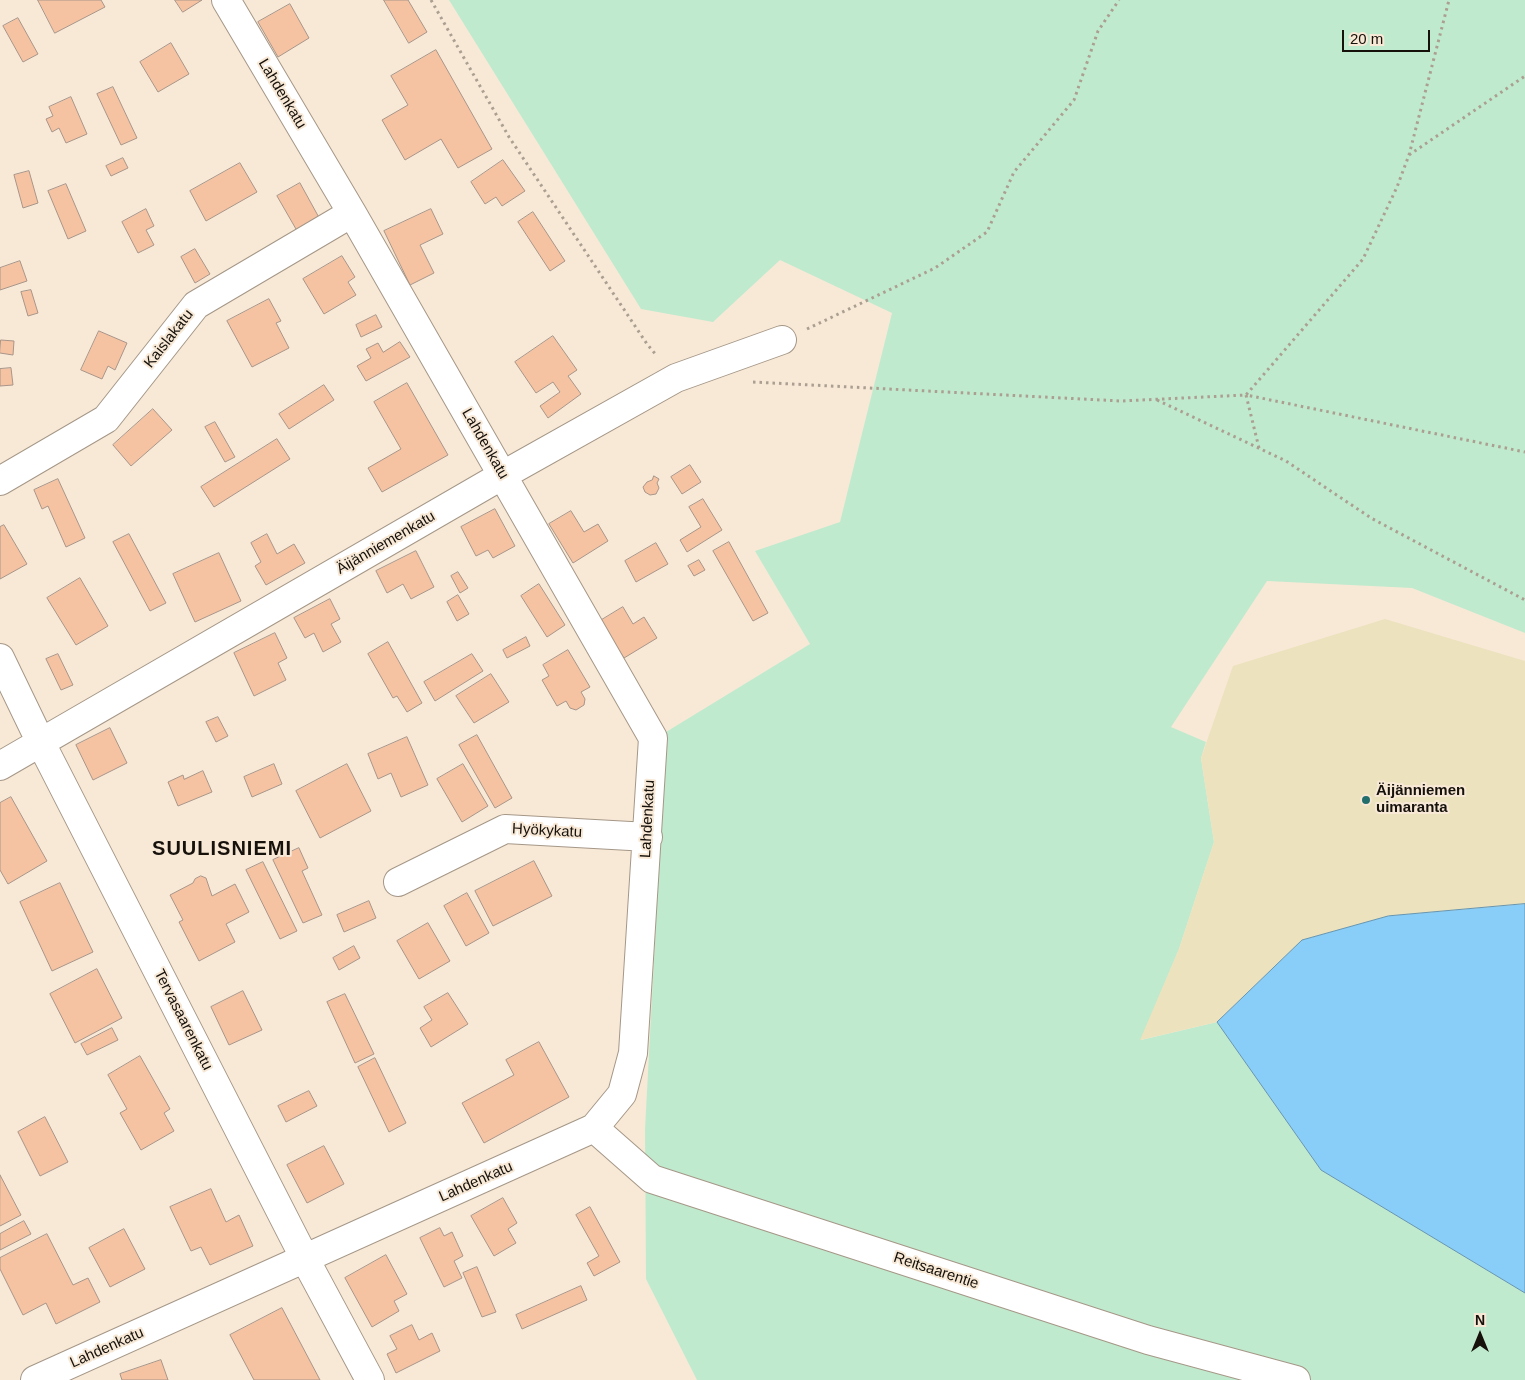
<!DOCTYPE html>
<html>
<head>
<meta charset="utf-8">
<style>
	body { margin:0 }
	#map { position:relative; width:1525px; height:1380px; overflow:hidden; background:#f8e9d7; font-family:Arial,sans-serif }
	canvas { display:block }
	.north { position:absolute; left:1455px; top:1310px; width:50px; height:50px; -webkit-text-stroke:4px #f8e9d7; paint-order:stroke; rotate:0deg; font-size:14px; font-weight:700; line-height:20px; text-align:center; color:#16110b }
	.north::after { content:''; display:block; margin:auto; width:18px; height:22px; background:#16110b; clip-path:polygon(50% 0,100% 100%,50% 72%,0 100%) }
	.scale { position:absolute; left:1342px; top:30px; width:88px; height:22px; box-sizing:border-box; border:2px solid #16110b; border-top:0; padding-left:6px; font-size:15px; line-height:18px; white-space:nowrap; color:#16110b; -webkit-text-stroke:4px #f8e9d7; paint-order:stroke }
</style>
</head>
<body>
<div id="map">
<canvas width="1525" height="1380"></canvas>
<div class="north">N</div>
<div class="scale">20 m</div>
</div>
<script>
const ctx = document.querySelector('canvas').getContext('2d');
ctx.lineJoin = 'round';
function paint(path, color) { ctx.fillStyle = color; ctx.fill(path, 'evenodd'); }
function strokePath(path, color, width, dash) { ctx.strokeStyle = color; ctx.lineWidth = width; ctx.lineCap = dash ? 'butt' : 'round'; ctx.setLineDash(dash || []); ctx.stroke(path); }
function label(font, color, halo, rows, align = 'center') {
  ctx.font = font + ' Arial,sans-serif'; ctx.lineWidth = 4; ctx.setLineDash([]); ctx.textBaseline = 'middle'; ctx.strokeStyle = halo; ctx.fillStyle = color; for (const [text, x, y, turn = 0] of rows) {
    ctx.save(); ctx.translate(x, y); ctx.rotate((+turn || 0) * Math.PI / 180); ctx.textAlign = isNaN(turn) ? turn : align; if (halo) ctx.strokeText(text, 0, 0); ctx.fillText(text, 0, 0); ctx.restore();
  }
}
paint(new Path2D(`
	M449 0H1525V633L1412 588 1267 581 1171 727 1206 742 1201 758 1214 842 1179 949 1141 1040 1217 1022 1321 1170 1525 1293V1380H697L646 1279 645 1129 666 732 810 644 755 551 840 522 892 313 780 260 713 322 641 309Z`), '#c0eace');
paint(new Path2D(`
	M1385 619 1525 661V904L1388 916 1302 940 1217 1022 1140 1040 1179 949 1214 842 1201 758 1233 666Z`), '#ece2bd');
const water = new Path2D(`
	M1525 904V1293L1321 1170 1217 1022 1302 940 1388 916Z`);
paint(water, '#88cef8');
strokePath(water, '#6695b1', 1);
const building = new Path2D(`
	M38 0H101L105 7 55 33Z
	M175 0H202L183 12Z
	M384 0H408L427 32 409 43Z
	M290 4 309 38 278 57 258 22Z
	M18 18 38 54 23 62 3 26Z
	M171 43 189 74 158 92 140 62Z
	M436 50 492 149 458 168 441 139 405 160 382 120 408 105 391 76Z
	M113 87 137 138 121 145 97 94Z
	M71 97 87 134 66 143 59 128 52 132 46 119 53 116 49 107Z
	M123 158 128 168 111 176 106 166Z
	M503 160 525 191 502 206 496 197 485 204 471 182Z
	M240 163 257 192 206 221 190 191Z
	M29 171 38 203 23 208 14 175Z
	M300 183 322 223 300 236 277 196Z
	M66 184 86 231 68 239 48 191Z
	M146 209 154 226 146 230 154 245 138 253 122 222Z
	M431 209 443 234 420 245 434 273 410 285 384 231Z
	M533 212 565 261 550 271 518 222Z
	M195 249 210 274 195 283 181 257Z
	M342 256 355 277 348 282 356 295 324 314 303 279Z
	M20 261 27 281 0 290V268Z
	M31 290 38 313 28 316 21 292Z
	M269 299 281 321 276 323 289 348 252 367 227 321Z
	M376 315 382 327 361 337 356 325Z
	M99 331 127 343 115 370 108 366 102 379 81 370Z
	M553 336 577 370 568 376 581 394 548 418 540 406 560 392 553 382 536 393 515 362Z
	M1 340 14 341 13 355 0 353Z
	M400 342 410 357 366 381 357 366 371 358 366 349 378 343 383 352Z
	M11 368 13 385 0 386V369Z
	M407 383 448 455 382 492 368 468 401 449 374 402Z
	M324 385 334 400 289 429 279 414Z
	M153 409 172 430 131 466 113 445Z
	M215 422 235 457 225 462 205 427Z
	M277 439 290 459 214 507 201 487Z
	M690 465 701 482 682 494 671 477Z
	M654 476 659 479 657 483 659 488 656 494 650 495 645 492 643 487 647 482 652 480Z
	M58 479 85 538 66 547 48 506 42 509 34 490Z
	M703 499 722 530 687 552 680 540 701 527 689 507Z
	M495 509 515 546 493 558 488 550 476 556 461 527Z
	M571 511 584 532 598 524 608 541 573 563 549 524Z
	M4 525 27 564 0 579V527Z
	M129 534 166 603 150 611 113 542Z
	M267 534 277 554 294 544 305 563 266 585 255 566 261 562 251 543Z
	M729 542 768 613 753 621 713 551Z
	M656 543 668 564 636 582 625 561Z
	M416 551 434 587 411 599 403 584 387 593 376 571Z
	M219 553 241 601 195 622 173 574Z
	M699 560 705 570 694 576 688 566Z
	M458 572 468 588 460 593 451 576Z
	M80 578 108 626 76 645 47 598Z
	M539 584 565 625 547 637 521 596Z
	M458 595 469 614 457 621 447 602Z
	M330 599 340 619 331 624 341 642 323 652 314 633 305 638 294 618Z
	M623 607 633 624 644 617 657 638 624 658 600 621Z
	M275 633 287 658 278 663 286 680 254 696 234 653Z
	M526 637 530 646 507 658 503 650Z
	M388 642 422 703 407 712 397 696 393 698 368 654Z
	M568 650 590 687 581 692 585 699 584 705 576 710 570 708 566 701 557 706 542 680 549 676 543 665Z
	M58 654 73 685 61 690 46 659Z
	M472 654 483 671 435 701 424 682Z
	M491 674 509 702 474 723 456 696Z
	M218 717 228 736 216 742 206 722Z
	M110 728 127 763 93 780 76 745Z
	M477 735 512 798 495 808 459 745Z
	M407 737 428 785 401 797 391 773 378 779 368 754Z
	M274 764 282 784 252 797 244 777Z
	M347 764 371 811 320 838 296 791Z
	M463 764 488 806 462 822 437 779Z
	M203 771 212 792 178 806 168 782 183 775 184 779Z
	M11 797 47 861 8 884 0 870V803Z
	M299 848 308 868 302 871 322 915 303 923 273 860Z
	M534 861 552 896 493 926 475 891Z
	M263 862 297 931 280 939 246 870Z
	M201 876 206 878 212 896 235 884 249 912 226 924 235 942 199 961 179 922 183 920 170 895 193 883 195 879Z
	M60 883 93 952 52 971 20 902Z
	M467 893 489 933 466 946 444 906Z
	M369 901 376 918 344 932 337 915Z
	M428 923 450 961 419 979 397 941Z
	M354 946 360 958 339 970 333 958Z
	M97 969 122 1018 75 1043 50 994Z
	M243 991 262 1030 229 1045 211 1007Z
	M448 993 468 1024 431 1047 420 1028 432 1020 424 1007Z
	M345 994 374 1054 355 1063 327 1002Z
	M112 1028 118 1040 87 1055 81 1044Z
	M539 1042 569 1097 484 1143 462 1103 514 1075 506 1060Z
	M140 1056 170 1109 164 1113 174 1131 141 1150 120 1113 127 1109 108 1075Z
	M375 1058 406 1123 389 1132 358 1067Z
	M309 1091 317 1106 286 1122 278 1106Z
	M45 1117 68 1162 40 1176 18 1132Z
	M324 1146 344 1184 307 1203 287 1165Z
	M0 1175 21 1215 0 1226Z
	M211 1189 226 1222 239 1215 253 1246 210 1265 201 1247 191 1251 170 1207Z
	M503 1198 517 1223 508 1229 516 1243 494 1256 471 1216Z
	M590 1207 620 1262 594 1276 587 1263 599 1256 576 1215Z
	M24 1221 31 1234 0 1250V1234Z
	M440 1228 444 1236 452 1232 463 1256 454 1261 462 1278 444 1287 420 1238Z
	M124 1229 145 1269 110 1287 89 1248Z
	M47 1234 73 1285 88 1278 100 1302 56 1324 46 1303 23 1315 0 1269V1258Z
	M386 1255 407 1294 394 1301 399 1311 372 1327 345 1278Z
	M477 1267 496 1312 482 1317 463 1273Z
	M581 1286 587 1300 522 1329 516 1315Z
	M282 1308 320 1380H254L230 1335Z
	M412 1325 419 1340 432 1333 440 1351 396 1373 387 1354 397 1349 390 1336Z
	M161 1360 168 1380H122L120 1374Z`);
paint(building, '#f6c3a2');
strokePath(building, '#a89589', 1);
const minor = new Path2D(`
	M0 481 106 419 196 305 352 213
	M0 658 41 743 305 1259 370 1380
	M0 766 503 475 676 378 782 340
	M398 882 505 829 648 837
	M594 1128 652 1179 1148 1340 1296 1380
	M35 1380 594 1128 622 1094 633 1053 653 738 352 213 226 0`);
strokePath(minor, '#a59787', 30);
strokePath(new Path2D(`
	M431 0 509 137 647 344 657 356
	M1409 155 1525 76
	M807 329 935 268 987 232 1014 172 1074 100 1098 31 1119 0
	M753 382 1121 401 1246 395 1363 259 1397 187 1409 155 1449 0
	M1157 400 1286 461 1371 518 1525 600
	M1259 448 1246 395 1525 452`), '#ab9f91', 3, [2.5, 4]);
strokePath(minor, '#fff', 28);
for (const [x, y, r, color] of [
	[1366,800,5,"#226e6d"]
]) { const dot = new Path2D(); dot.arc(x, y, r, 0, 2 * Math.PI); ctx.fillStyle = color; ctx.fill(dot); strokePath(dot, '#f8e9d7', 2); }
label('15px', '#16110b', '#f8e9d7', [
	["Lahdenkatu",282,94,59],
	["Kaislakatu",169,339,-52],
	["Lahdenkatu",485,444,60],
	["Äijänniemenkatu",386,543,-30],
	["Lahdenkatu",648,819,-87],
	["Hyökykatu",547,831,3],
	["Tervasaarenkatu",183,1020,63],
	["Lahdenkatu",476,1182,-24],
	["Reitsaarentie",936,1271,18],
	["Lahdenkatu",107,1348,-24]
]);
label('bold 15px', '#16110b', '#f8e9d7', [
	["Äijänniemen",1376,791],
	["uimaranta",1376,808]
], 'left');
ctx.letterSpacing = '1px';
label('bold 20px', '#16110b', '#f8e9d7', [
	["SUULISNIEMI",222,849]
]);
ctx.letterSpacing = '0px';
</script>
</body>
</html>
